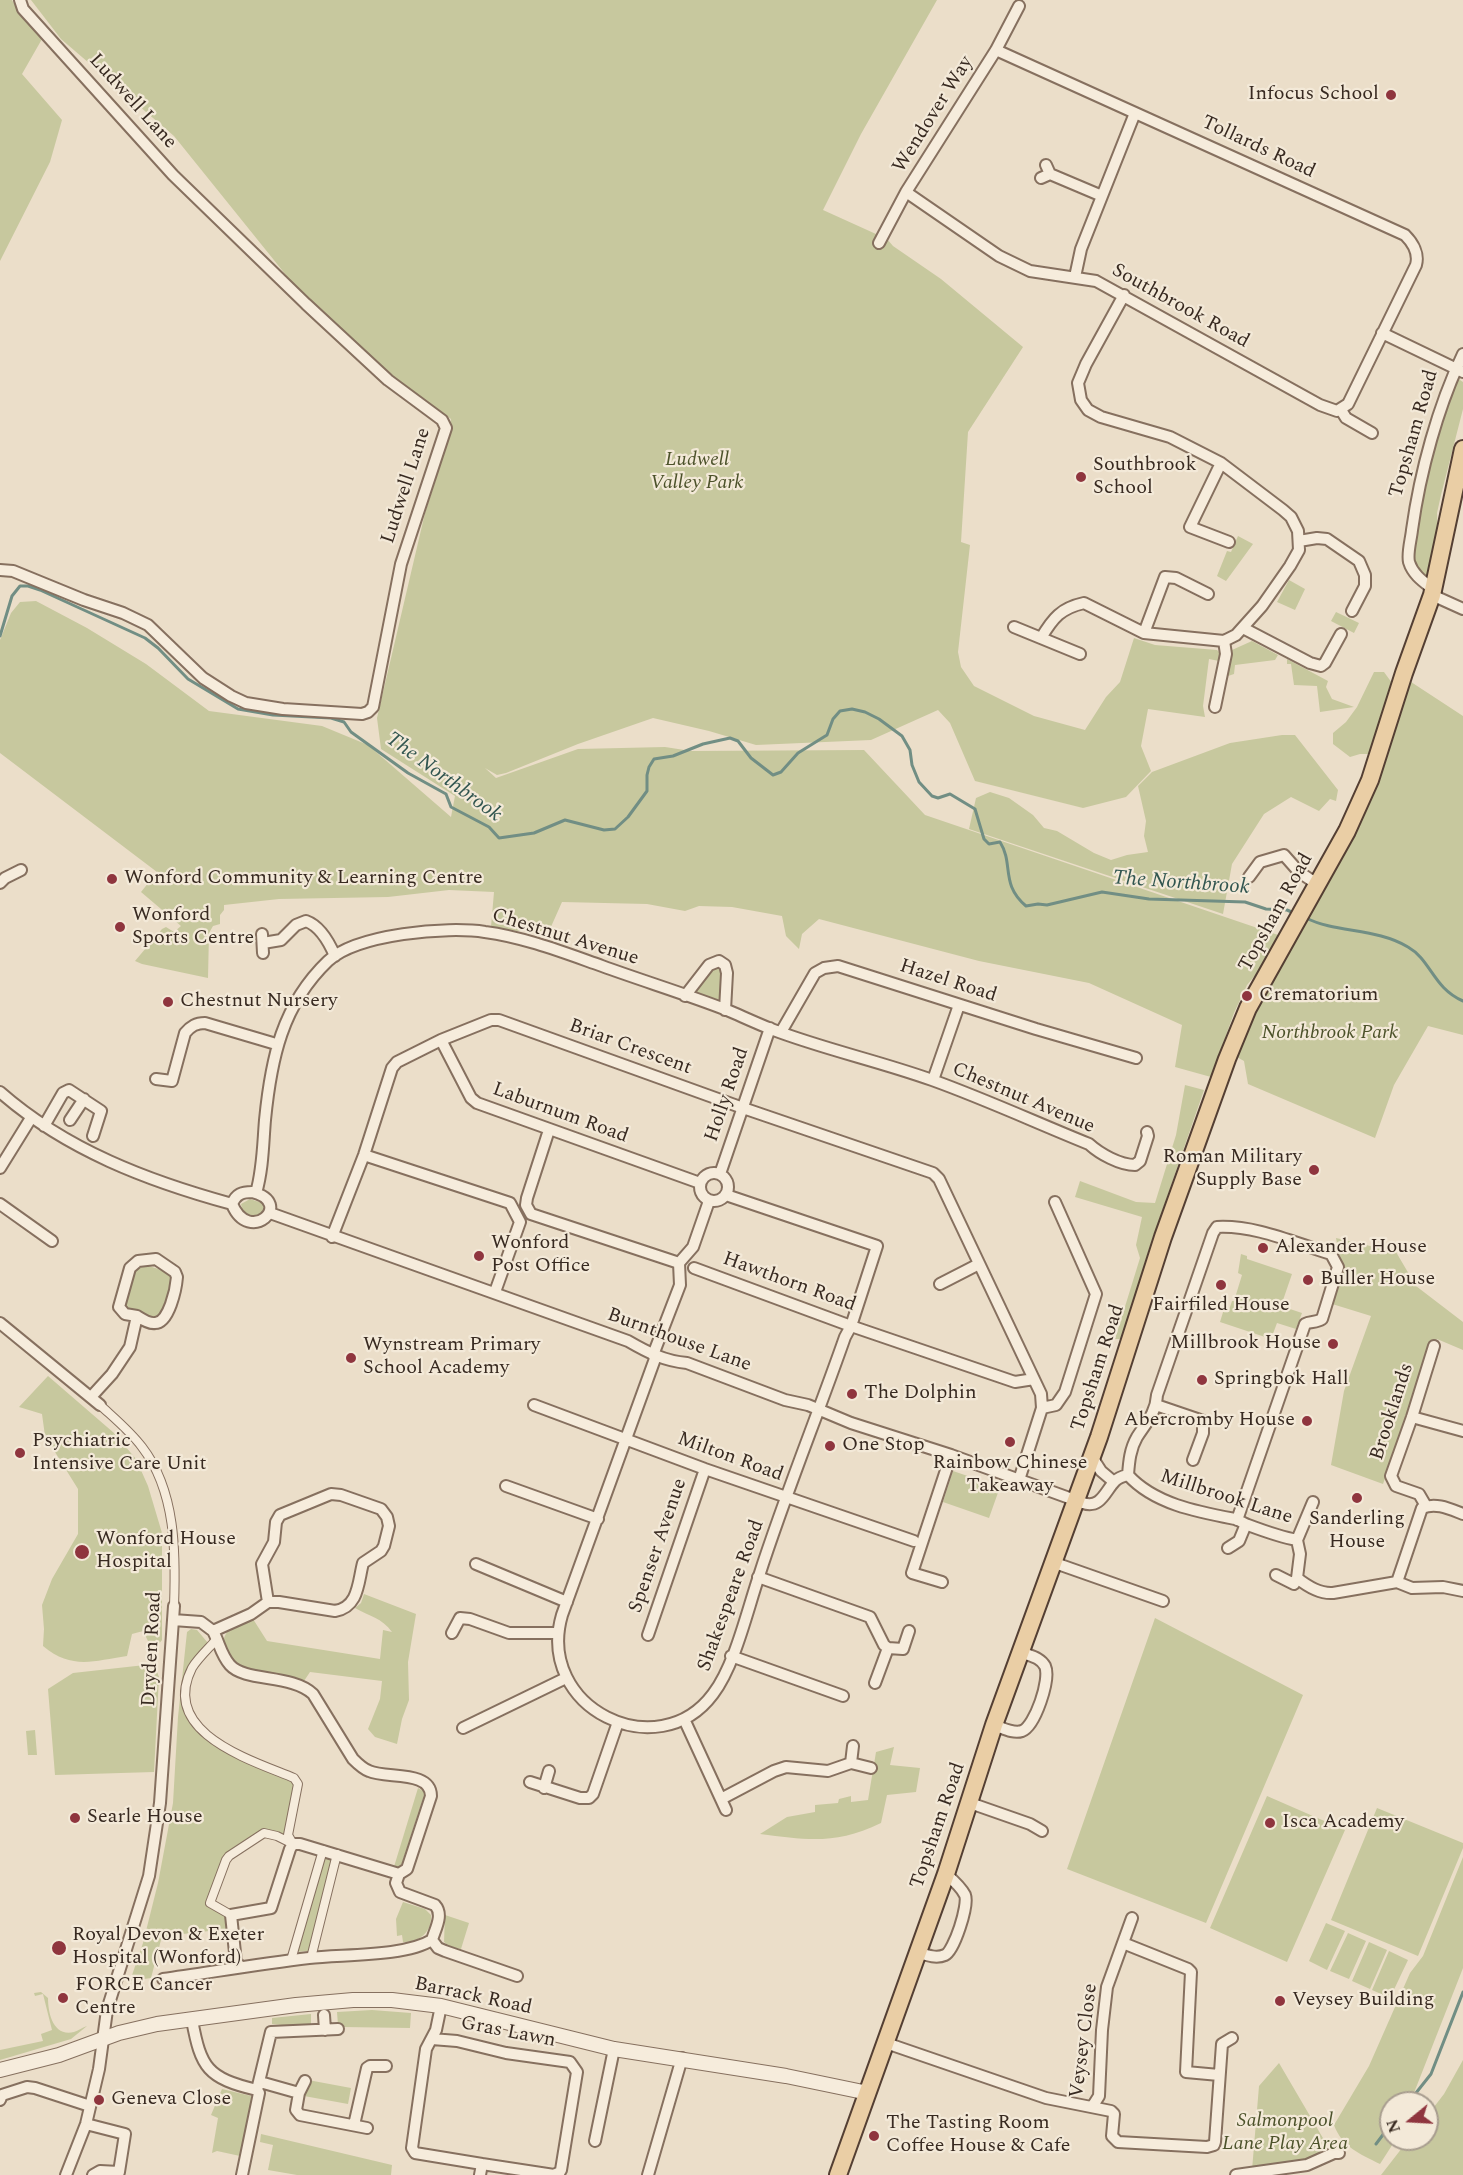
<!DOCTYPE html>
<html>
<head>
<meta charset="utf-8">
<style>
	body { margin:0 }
	#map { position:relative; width:1463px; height:2175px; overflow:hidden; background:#ebdec9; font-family:Spectral,serif }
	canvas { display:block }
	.north { position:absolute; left:1379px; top:2091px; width:60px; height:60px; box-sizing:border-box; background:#f3e9d8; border:2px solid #a89d8f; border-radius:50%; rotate:252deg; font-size:16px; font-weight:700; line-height:24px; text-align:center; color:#382a21 }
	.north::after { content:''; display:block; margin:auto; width:21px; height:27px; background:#8f353e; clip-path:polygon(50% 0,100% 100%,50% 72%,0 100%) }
</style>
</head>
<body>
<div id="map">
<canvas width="1463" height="2175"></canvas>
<div class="north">N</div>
</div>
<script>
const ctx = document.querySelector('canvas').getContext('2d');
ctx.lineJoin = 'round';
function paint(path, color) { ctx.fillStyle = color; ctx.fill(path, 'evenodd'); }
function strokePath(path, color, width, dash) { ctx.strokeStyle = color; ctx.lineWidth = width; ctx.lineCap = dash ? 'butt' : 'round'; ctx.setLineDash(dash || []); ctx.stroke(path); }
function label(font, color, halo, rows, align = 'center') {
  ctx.font = font + ' Spectral,serif'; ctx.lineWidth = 4.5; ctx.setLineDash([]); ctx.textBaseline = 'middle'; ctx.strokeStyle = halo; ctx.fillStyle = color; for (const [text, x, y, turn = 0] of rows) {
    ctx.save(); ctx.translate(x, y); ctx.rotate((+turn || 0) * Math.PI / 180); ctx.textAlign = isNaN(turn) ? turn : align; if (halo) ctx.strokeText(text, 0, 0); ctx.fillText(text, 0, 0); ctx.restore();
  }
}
paint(new Path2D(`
	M0 0H12L19 13 42 39 22 74 62 120 50 162 0 261Z
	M31 0H937L861 134 823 210 887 239 893 246 941 279 1023 347 968 432 961 542 970 545 958 652 961 667 974 686 1034 716 1085 730 1106 697 1120 682 1134 638 1155 645 1217 650 1221 654 1219 661 1209 659 1203 706 1205 717 1148 709 1141 746 1151 771 1126 797 1083 808 975 781 950 723 938 710 871 740 756 745 709 731 653 718 578 744 506 773 497 775 485 768 496 778 578 749 665 747 691 751 864 750 925 815 1278 935 1258 972 1247 985 1234 1013 1211 1077 1175 1067 1182 1025 1089 983 979 961 819 919 802 934 799 949 786 936 782 916 732 907 699 906 685 911 647 904 562 902 546 938 530 928 517 931 491 927 494 892 449 890 388 897 279 899 224 905V910L220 915V924L213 926 209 933 208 978 142 964 135 961 162 929 166 927 174 932 181 926 141 892 157 872 0 753V640L11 613 20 602 36 601 87 628 146 664 209 711 322 726 368 745 451 817 455 796 381 749 377 718 425 513 448 441 451 419 394 378 294 285 174 136 61 39Z
	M1457 378 1463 382V409L1441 495 1437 513 1438 542 1429 583 1415 571 1412 551 1433 441Z
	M1238 536 1253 544 1226 581 1217 576 1227 551 1231 552Z
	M1289 580 1305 589 1295 610 1277 602Z
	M1336 612 1359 623 1354 633 1331 621Z
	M1252 641 1278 655 1275 660 1235 665 1234 674 1228 676 1232 650Z
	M1287 659 1328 681 1326 687 1332 699 1354 707 1320 712 1317 686 1294 685 1291 664H1287Z
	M1374 672H1384L1392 683 1369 754H1360L1350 757 1333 744V733L1346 722 1357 707Z
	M1408 680 1463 716V1035L1428 1026 1394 1085 1375 1138 1248 1084 1244 1061 1235 1056 1257 1007 1369 803Z
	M1282 735H1295L1338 790 1336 801 1330 799 1319 811 1291 797 1264 814 1232 864 1223 914 969 829 976 798 990 792 1009 798 1033 815 1044 828 1057 831 1094 853 1111 860 1127 855 1148 852 1144 836 1146 821 1138 786 1152 772 1230 743Z
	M717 966 721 969 720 1000 695 994 711 968Z
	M1185 1085 1204 1090 1150 1246 1121 1339H1115L1140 1258 1136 1245 1142 1217 1075 1197 1080 1181 1136 1202 1155 1203 1176 1135Z
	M250 1199 262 1203 265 1211 263 1216 253 1218 243 1213 241 1204Z
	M1336 1238 1396 1252 1416 1286 1463 1322V1350L1437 1339 1432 1342 1383 1484 1331 1465 1344 1391 1371 1316 1329 1303 1341 1264Z
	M1241 1254 1247 1256V1259L1292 1274 1281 1306 1302 1313 1296 1329 1277 1323 1271 1339 1220 1322 1224 1309 1229 1310 1232 1301H1234L1242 1275 1238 1273Z
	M145 1265C182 1275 175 1281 164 1313L152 1319 126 1311 123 1300 134 1269Z
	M48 1376 114 1433 136 1459 148 1486 162 1533V1640L153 1651 143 1631 132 1634 127 1656C93 1661 72 1670 43 1646L44 1629 42 1605 52 1579 78 1534V1489L45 1436 42 1414 19 1407Z
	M953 1471 1000 1487 989 1518 943 1502Z
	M364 1594 416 1614 408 1662 409 1700 402 1719 397 1744 375 1737 368 1729 380 1699 382 1681 310 1672 304 1681 268 1675 238 1667 222 1648C225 1625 234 1627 253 1619L267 1641 380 1659 383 1630 392 1632C382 1618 369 1616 355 1608L361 1603Z
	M1155 1618 1303 1695 1206 1923 1067 1869Z
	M191 1629 197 1630 208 1643 185 1684 191 1718 238 1756 296 1783 286 1837 265 1831 231 1853 208 1906 226 1914 227 1929 183 1934V1938L161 1940 151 1978 130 1981 143 1943 158 1883 173 1803 178 1717 187 1632Z
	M154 1664 159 1677 154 1772 55 1775 48 1689 73 1673Z
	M35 1730 37 1755H28L26 1731Z
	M894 1747 890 1765 920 1768 916 1792 887 1795 881 1823C835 1845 808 1840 760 1834L787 1817 815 1812V1805L838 1803 839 1799 851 1796V1802L868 1800 876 1752Z
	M418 1788 425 1792 400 1869 393 1870Z
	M1267 1796 1345 1830 1287 1962 1210 1928Z
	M1377 1808 1463 1843V1848L1418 1956 1331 1920Z
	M324 1854 337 1858 308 1951 295 1952Z
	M1463 1857V1968L1410 2103H1391V2139H1396L1380 2164C1360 2154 1342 2147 1334 2125L1369 2066 1410 1973 1423 1956Z
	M403 1902 425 1909 431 1915C432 1932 420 1942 403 1942L402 1935 397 1936 396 1919Z
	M445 1915 469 1923 461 1949 450 1947 444 1942Z
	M1326 1923 1345 1931 1327 1970 1309 1961Z
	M1348 1933 1366 1941 1349 1979 1330 1971Z
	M1369 1942 1387 1950 1370 1989 1352 1981Z
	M1389 1951 1408 1960 1390 1998 1372 1990Z
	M41 1992 48 1998C48 2013 53 2037 74 2032 78 2031 83 2027 87 2026L71 2039 0 2060V2050L43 2041 41 2034 52 2030 43 1994 35 1996 34 1993Z
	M372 2010 411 2013 410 2028 343 2027 338 2025 337 2012Z
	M311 2014V2027L284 2028 282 2025 272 2024V2018Z
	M1463 2060V2175H1381L1409 2139H1427V2116L1444 2094Z
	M1279 2063 1327 2145 1321 2155 1312 2159 1252 2170 1259 2086Z
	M308 2080 351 2088 348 2104 304 2096Z
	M222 2089 251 2096 252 2101 240 2156 217 2151 212 2153 218 2118 211 2115Z
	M261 2134 392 2165 391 2175H297L268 2170 273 2145 260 2142Z`), '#c7c89e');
strokePath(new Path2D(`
	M0 636 12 596 20 586H28L40 590 145 638 158 648 188 679 238 709 273 715 331 718 344 722 351 732 408 773 446 794 451 807 489 827 499 838 534 833 565 820 604 830 615 829 628 817 647 791V775L649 767 654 759 673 756 703 744 730 738 738 741 751 758 773 775 781 772 798 753 827 735 833 719 840 711 852 709 865 712 879 719 902 736 910 750 912 765 919 782 932 796 938 798 950 794 975 809 984 839 989 844 1000 842C1014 864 1000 884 1026 906L1038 904 1047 905 1102 892 1149 899 1245 902 1266 909 1287 910 1294 913
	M1306 918C1336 933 1377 928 1408 947 1431 960 1433 988 1463 1001
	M1408 2103 1431 2074 1463 1992
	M1376 2144 1391 2124`), '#718e84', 3);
const pedestrian = new Path2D(`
	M100 1405C114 1418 130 1431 142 1447 176 1491 176 1553 174 1606
	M216 1640C209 1648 198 1658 192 1668 159 1733 251 1760 294 1778L298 1784 288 1835 293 1844 277 1836 264 1833 229 1856 226 1860 210 1903 231 1915
	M311 1958 337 1854
	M291 1960 323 1850`);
const minor = new Path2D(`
	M1050 174 1102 196
	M1041 178 1050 174 1046 165
	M906 192 999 256 1030 271 1096 281 1320 405 1337 411 1348 404 1416 265C1419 254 1413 243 1405 235L996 50
	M879 243 906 192 996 50 1019 6
	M1075 277 1081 249 1135 113
	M1382 333 1463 372
	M1341 410 1346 418 1372 433
	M1221 463 1190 527 1229 542
	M1299 541 1317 538 1327 539 1359 561 1365 575V586L1352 611
	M0 570 13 571 84 600 123 613 148 625 203 678 231 696 246 703 283 709 362 714 368 712 373 707 401 564 446 428 442 420 388 380 306 304 173 175 23 9 20 0
	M1433 589C1424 582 1413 575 1409 562 1407 553 1411 540 1412 530 1420 472 1438 406 1463 354
	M1432 595 1463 609
	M1014 627 1080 654
	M1243 628 1310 663 1321 666 1325 663 1341 634
	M1144 633 1165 577 1176 578 1208 594
	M1041 638C1053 618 1061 608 1084 603L1144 633 1224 641 1236 635 1262 606 1290 566 1299 550 1298 531 1291 517 1283 510 1221 463 1170 437 1101 417 1088 410 1081 400 1078 383 1086 364 1124 295
	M1215 707 1226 654 1224 641
	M1249 877 1260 862 1284 855 1299 872 1317 884
	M0 883 5 878 21 870
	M262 934 263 953
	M263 943 281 940 296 925 306 921C320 926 329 942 335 956
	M685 996 709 965 719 961 725 965 727 973 725 1010
	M781 1032 815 973 824 968 838 966 1036 1029 1136 1058
	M441 1040 471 1098 477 1103 700 1183
	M156 1079 172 1081 185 1033C191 1026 196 1023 205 1023L276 1044
	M933 1080 959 1005
	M0 1092C66 1150 148 1181 232 1204
	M70 1120 84 1099
	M44 1126 63 1093 69 1090 101 1111 93 1136
	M549 1130 527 1198 526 1205 531 1214 679 1263
	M364 1155 510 1203 520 1222 495 1292
	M0 1168 31 1118
	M700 1187a14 14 0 1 1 28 0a14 14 0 1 1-28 0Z
	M720 1174 770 1028
	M252 1192C296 1203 249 1246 232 1204 236 1194 242 1192 252 1192Z
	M256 1193C263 1169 263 1144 265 1120 271 1059 282 1005 328 961 357 934 447 926 485 932 524 937 565 953 602 966 643 981 686 994 727 1010 741 1016 756 1023 771 1029 823 1049 879 1061 932 1080 985 1099 1037 1123 1089 1144 1100 1154 1120 1165 1135 1165L1140 1161 1148 1136 1147 1132
	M0 1204 52 1241
	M270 1213 628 1341C647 1352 664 1361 687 1363L785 1400 808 1405 851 1423 951 1455 1083 1503C1101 1509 1105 1491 1115 1481 1119 1477 1124 1476 1128 1475 1154 1504 1198 1512 1235 1519 1239 1520 1243 1523 1248 1525 1264 1531 1280 1537 1297 1540
	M332 1237 364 1155 392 1068 397 1062 441 1040 491 1020H499L743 1108 933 1173 939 1179 1041 1394 1042 1408 1019 1480
	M694 1268 851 1326 1015 1382 1034 1379
	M940 1284 979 1264
	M0 1323 100 1405
	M653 1355 680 1285 679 1263 693 1247 709 1201
	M656 1356 562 1615C535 1708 658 1768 713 1694 735 1665 747 1611 759 1576 785 1495 817 1417 845 1337L851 1326 877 1246 726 1195
	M91 1397 112 1374 130 1347 137 1316 125 1314 119 1307 130 1268 138 1261 156 1259 175 1272 177 1277C176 1289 169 1323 155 1323 149 1324 142 1319 137 1316
	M534 1405 705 1469 914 1541
	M1156 1405 1203 1421V1433L1193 1460
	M1042 1408 1056 1405 1065 1392 1096 1294 1055 1202
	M1412 1417 1463 1431
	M1092 1457 1101 1471 1114 1482
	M1128 1475C1129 1462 1130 1449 1137 1437 1146 1423 1156 1413 1157 1395L1213 1233 1217 1227C1256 1225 1294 1243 1331 1254L1338 1267 1322 1319C1316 1323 1310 1321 1305 1324L1237 1520
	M506 1486 598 1519
	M1426 1506 1419 1494 1396 1486 1391 1476 1412 1417 1434 1346
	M1297 1540 1300 1554 1297 1578C1307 1586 1320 1594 1333 1593L1397 1582 1422 1508C1436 1502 1450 1509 1463 1514
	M1297 1540 1313 1502
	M1228 1548 1239 1541 1246 1524
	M1055 1563 1163 1601
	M476 1564 567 1602
	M1276 1575 1294 1584 1297 1578
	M758 1577 870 1617 884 1645 888 1648 903 1649 909 1631
	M942 1582 912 1573 951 1455
	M1397 1582 1412 1588 1443 1587 1463 1591
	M173 1620 201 1622 213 1631 251 1614 268 1602H279L335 1611C359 1607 358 1582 363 1563L381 1551 384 1546 389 1526 387 1517 381 1509 341 1495 331 1494 280 1515 276 1522 274 1542 262 1564 268 1602
	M213 1631C219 1642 221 1655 230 1665 245 1682 292 1674 313 1694L353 1759C358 1764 363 1769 369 1771 386 1779 431 1770 431 1796L407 1869 399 1874
	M452 1633 460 1618 470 1619 509 1633H558
	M648 1635 705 1469
	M731 1656 843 1696
	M875 1683 888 1648
	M684 1719 726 1810
	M994 1725C1003 1728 1013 1734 1022 1731 1035 1726 1051 1679 1045 1666 1040 1657 1030 1656 1021 1652
	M463 1728 566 1678
	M851 1763 853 1746
	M530 1782 580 1798H589L593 1794 618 1722
	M544 1788 549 1771
	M721 1799 774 1771 786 1767 828 1771 851 1763 871 1768
	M970 1803 1030 1824 1042 1831
	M432 1940 438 1948 445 1951 517 1976
	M1123 1943 1188 1969 1191 1972 1186 2072 1219 2075
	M917 1952C926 1955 936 1959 945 1955 954 1951 969 1905 965 1895 961 1887 953 1880 946 1874
	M240 1966 236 1962 231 1915 271 1908 290 1849 293 1844H300L399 1874
	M163 1979C212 1972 260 1964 309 1958 342 1954 404 1957 432 1940 435 1929 444 1915 435 1905L400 1892 396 1883 399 1874
	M441 2006 436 2030 426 2049 412 2148 415 2153 482 2164
	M324 2015 325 2030
	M192 2020C201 2068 207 2078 257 2090L259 2093 242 2175
	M432 2039 457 2041 506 2053 570 2062 577 2072 561 2170 558 2175
	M886 2043 1046 2098 1111 2111 1114 2114 1112 2136 1118 2142 1207 2147 1214 2145 1215 2142 1222 2044 1232 2038
	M260 2082 299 2093 305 2081
	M257 2090 271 2032 338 2029
	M299 2093 296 2110 300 2115 367 2128
	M0 2100 2 2095 27 2087 35 2088 90 2106
	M1092 2107 1099 2096 1102 2030 1107 1987 1132 1918
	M86 2124 125 2134 119 2172 100 2171 93 2175
	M354 2125 367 2068 370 2066H386
	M595 2141 614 2049
	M66 2175 86 2124 99 2069 107 2010 149 1876 160 1803 174 1606
	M480 2175 482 2164 554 2175 558 2173
	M648 2175 682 2058
	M1236 2175 1307 2165 1334 2153H1339`);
const tertiary = new Path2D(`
	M0 2070 59 2055 119 2033 157 2024 296 2005 353 2000H392L441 2006 614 2049 786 2076 868 2093`);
const primary = new Path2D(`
	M838 2175 946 1874 994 1725 1099 1437 1163 1237 1227 1059 1248 1008 1347 831 1370 780 1404 673 1432 595 1463 449`);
strokePath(pedestrian, '#86705f', 10);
strokePath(minor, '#86705f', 14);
strokePath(tertiary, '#86705f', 16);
strokePath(primary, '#543f33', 20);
strokePath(pedestrian, '#f6ecdc', 8);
strokePath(minor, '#f6ecdc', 10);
strokePath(tertiary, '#f6ecdc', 14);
strokePath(primary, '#eacea5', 16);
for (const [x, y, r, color] of [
	[1391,95,6,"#8f353e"],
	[1081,477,6,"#8f353e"],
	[112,879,6,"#8f353e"],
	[120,927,6,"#8f353e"],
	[1247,996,6,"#8f353e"],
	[168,1002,6,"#8f353e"],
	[1314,1170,6,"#8f353e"],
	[1263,1248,6,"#8f353e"],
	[479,1256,6,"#8f353e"],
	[1308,1280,6,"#8f353e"],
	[1221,1285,6,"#8f353e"],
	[1333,1344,6,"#8f353e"],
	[351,1358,6,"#8f353e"],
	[1202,1380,6,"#8f353e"],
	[852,1394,6,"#8f353e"],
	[1307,1421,6,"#8f353e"],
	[1010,1442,6,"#8f353e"],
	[830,1446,6,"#8f353e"],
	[20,1453,6,"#8f353e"],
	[1357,1498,6,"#8f353e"],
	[82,1552,8,"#8f353e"],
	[75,1818,6,"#8f353e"],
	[1270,1823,6,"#8f353e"],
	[59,1948,8,"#8f353e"],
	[63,1998,6,"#8f353e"],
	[1280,2001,6,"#8f353e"],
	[99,2100,6,"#8f353e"],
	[874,2136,6,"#8f353e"]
]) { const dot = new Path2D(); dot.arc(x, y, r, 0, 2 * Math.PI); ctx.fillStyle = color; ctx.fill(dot); strokePath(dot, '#f3e9d8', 2); }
label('20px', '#382a21', '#f3e9d8', [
	["Infocus School",1379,95,"right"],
	["Southbrook",1093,466],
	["School",1093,489],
	["Wonford Community & Learning Centre",124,879],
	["Wonford",132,916],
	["Sports Centre",132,939],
	["Crematorium",1259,996],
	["Chestnut Nursery",180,1002],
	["Roman Military",1302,1158,"right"],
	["Supply Base",1302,1181,"right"],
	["Wonford",491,1244],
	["Post Office",491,1267],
	["Alexander House",1275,1248],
	["Buller House",1320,1280],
	["Fairfiled House",1221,1306,"center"],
	["Millbrook House",1321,1344,"right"],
	["Wynstream Primary",363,1346],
	["School Academy",363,1369],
	["Springbok Hall",1214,1380],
	["The Dolphin",864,1394],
	["Abercromby House",1295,1421,"right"],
	["Psychiatric",32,1442],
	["Intensive Care Unit",32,1465],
	["One Stop",842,1446],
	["Rainbow Chinese",1010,1464,"center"],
	["Takeaway",1010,1487,"center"],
	["Sanderling",1357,1520,"center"],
	["House",1357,1543,"center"],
	["Wonford House",96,1540],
	["Hospital",96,1563],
	["Searle House",87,1818],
	["Isca Academy",1282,1823],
	["Royal Devon & Exeter",72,1936],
	["Hospital (Wonford)",72,1959],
	["FORCE Cancer",75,1986],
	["Centre",75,2009],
	["Veysey Building",1292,2001],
	["Geneva Close",111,2100],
	["The Tasting Room",886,2124],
	["Coffee House & Cafe",886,2147]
], 'left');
label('20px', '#382a21', '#f3e9d8', [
	["Ludwell Lane",132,102,48],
	["Wendover Way",934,115,-58],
	["Tollards Road",1258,148,25],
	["Southbrook Road",1180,307,29],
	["Topsham Road",1415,434,-74],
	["Ludwell Lane",407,486,-72],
	["Topsham Road",1277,913,-61],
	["Chestnut Avenue",565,938,17],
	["Hazel Road",948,982,18],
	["Briar Crescent",630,1048,20],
	["Holly Road",728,1095,-71],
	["Chestnut Avenue",1023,1099,23],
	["Laburnum Road",560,1114,20],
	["Hawthorn Road",789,1283,20],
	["Burnthouse Lane",679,1341,20],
	["Topsham Road",1099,1368,-72],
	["Brooklands",1393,1412,-72],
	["Milton Road",730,1458,20],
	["Millbrook Lane",1226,1498,18],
	["Spenser Avenue",659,1546,-71],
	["Shakespeare Road",732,1596,-70],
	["Dryden Road",153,1649,-87],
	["Topsham Road",939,1826,-71],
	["Barrack Road",473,1997,12],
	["Gras Lawn",508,2033,11],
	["Veysey Close",1085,2041,-83]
]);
label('italic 20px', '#4c522a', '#f3e9d8', [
	["Ludwell",697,461],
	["Valley Park",697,484],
	["Northbrook Park",1330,1034],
	["Salmonpool",1285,2122],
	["Lane Play Area",1285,2145]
]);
label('italic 21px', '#325650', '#f3e9d8', [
	["The Northbrook",443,778,36],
	["The Northbrook",1181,884,4]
]);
</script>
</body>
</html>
